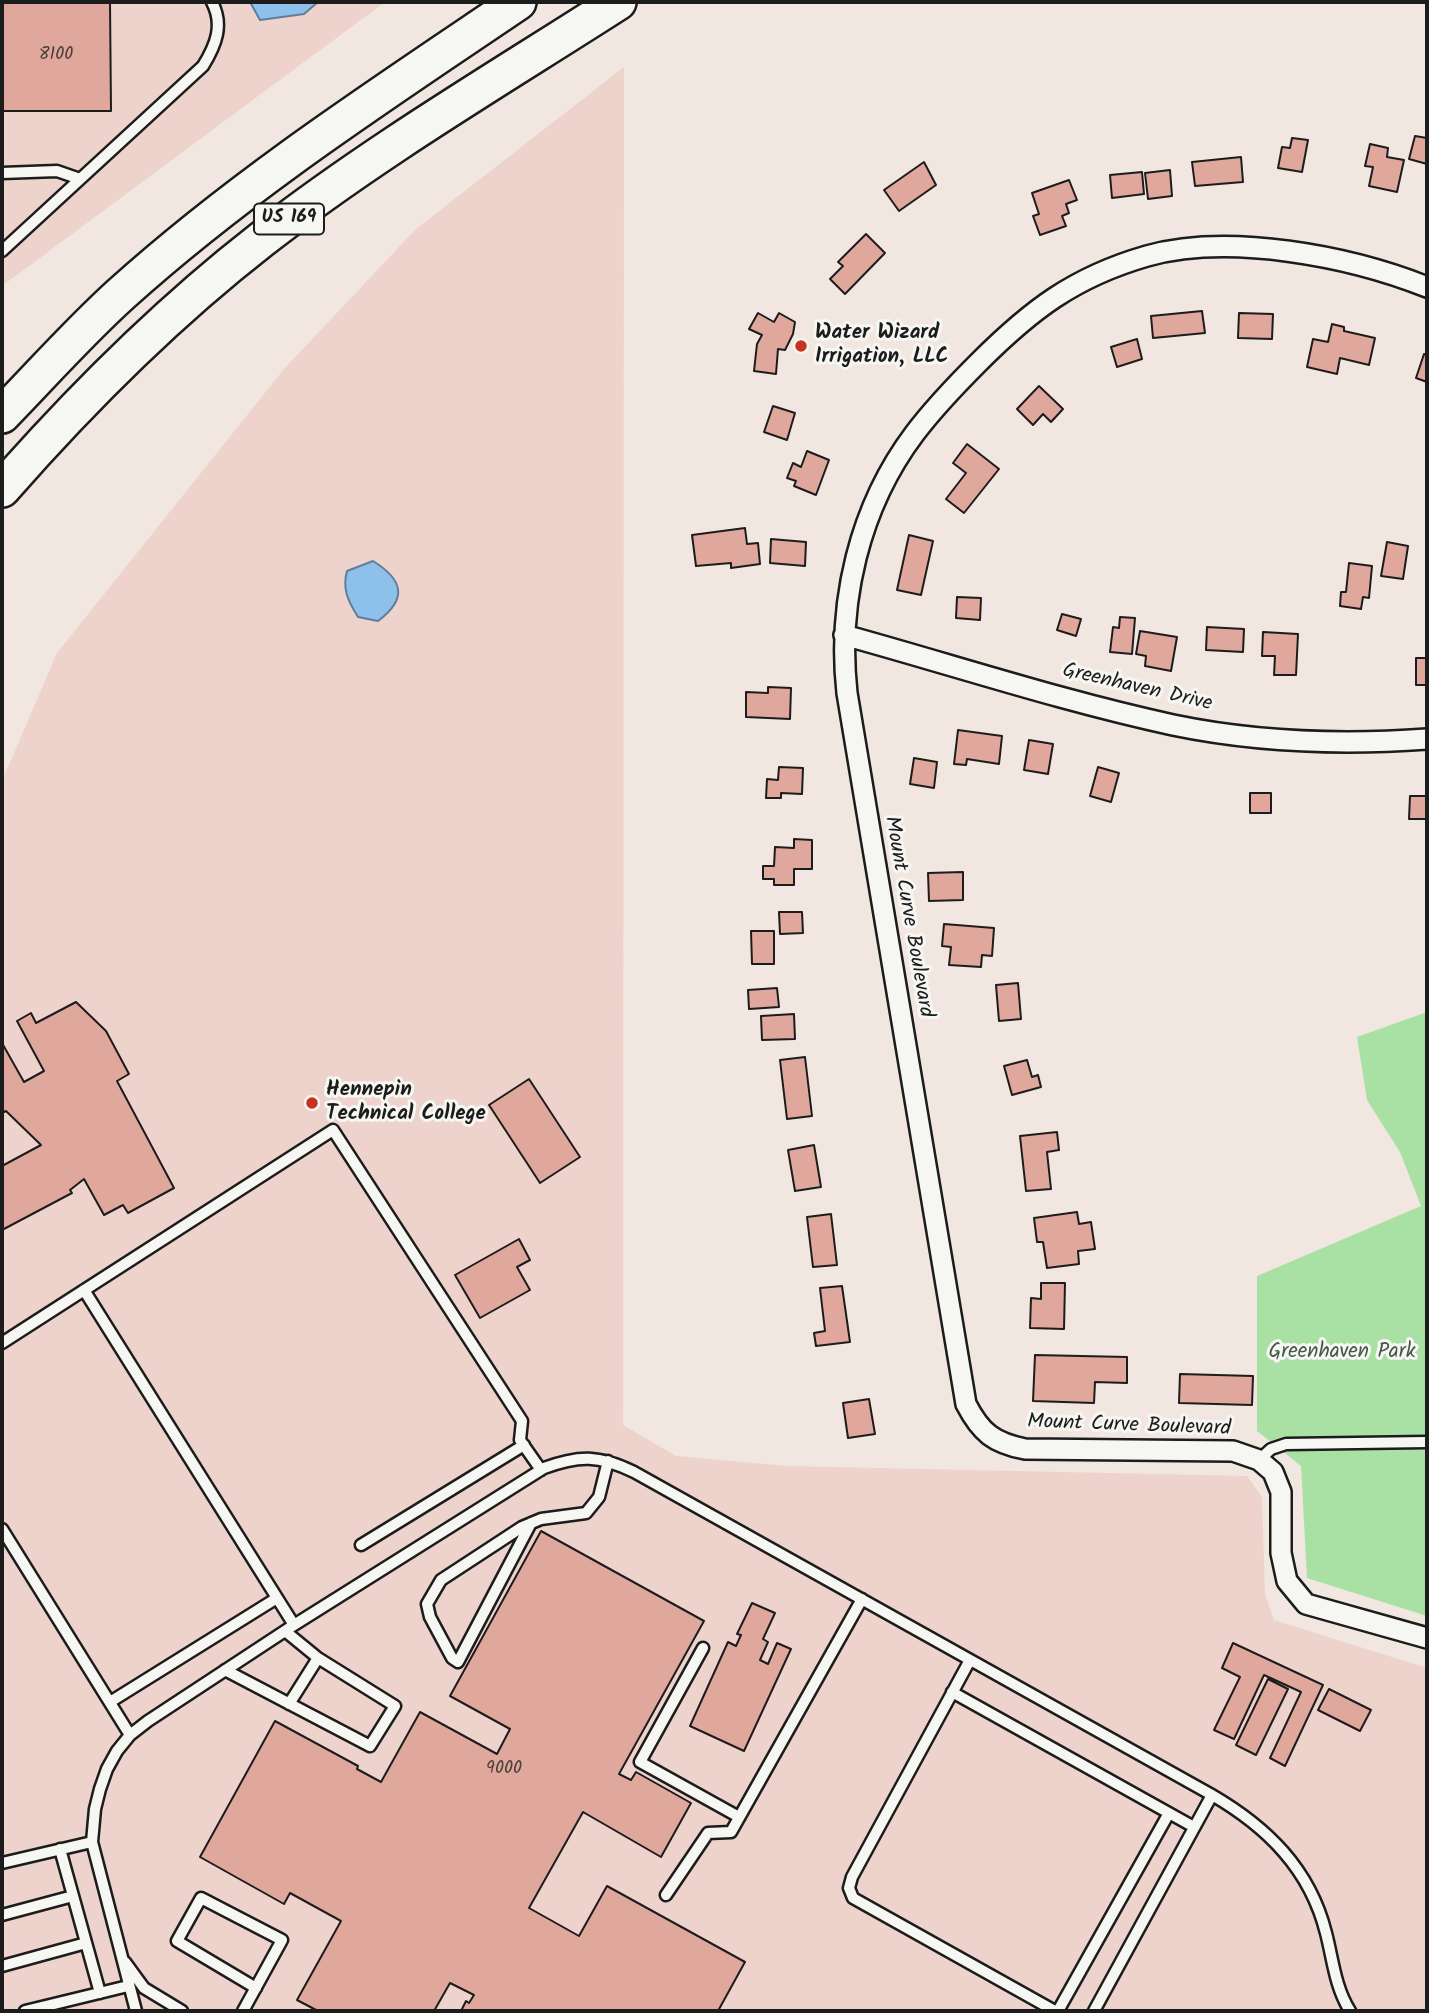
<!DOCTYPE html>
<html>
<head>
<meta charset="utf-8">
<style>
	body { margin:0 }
	#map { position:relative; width:1429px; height:2013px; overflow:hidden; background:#f2e6e1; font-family:Kalam,sans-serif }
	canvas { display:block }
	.frame { position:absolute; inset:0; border:4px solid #1c1c1c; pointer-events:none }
</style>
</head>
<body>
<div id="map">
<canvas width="1429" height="2013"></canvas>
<div class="frame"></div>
</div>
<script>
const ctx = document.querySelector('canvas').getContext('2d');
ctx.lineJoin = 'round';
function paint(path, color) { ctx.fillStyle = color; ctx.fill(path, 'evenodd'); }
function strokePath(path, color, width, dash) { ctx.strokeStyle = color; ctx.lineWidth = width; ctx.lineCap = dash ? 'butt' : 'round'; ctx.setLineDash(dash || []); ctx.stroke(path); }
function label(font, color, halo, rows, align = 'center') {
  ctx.font = font + ' Kalam,sans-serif'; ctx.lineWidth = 6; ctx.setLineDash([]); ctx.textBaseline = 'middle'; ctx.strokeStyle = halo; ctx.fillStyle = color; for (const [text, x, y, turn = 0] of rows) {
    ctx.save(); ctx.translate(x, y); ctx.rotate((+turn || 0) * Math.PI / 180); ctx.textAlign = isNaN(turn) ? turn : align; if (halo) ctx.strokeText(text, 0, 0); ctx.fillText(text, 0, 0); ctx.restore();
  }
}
paint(new Path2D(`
	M2 2H385L2 286Z
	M624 67 623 1425 676 1456 787 1466 1247 1476 1262 1497 1265 1594 1274 1620 1427 1668V2011H2V781L57 653 284 369 416 229Z`), '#edd3cc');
paint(new Path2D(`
	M1427 1012V1616L1307 1578 1301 1466 1257 1431V1276L1421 1206 1400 1152 1367 1100 1357 1037Z`), '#a9e1a4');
const water = new Path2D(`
	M250 2H318L304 14 260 20Z
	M373 561C402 579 409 598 378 621L358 617C348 601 342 589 347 571Z`);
paint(water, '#8dc0ea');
strokePath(water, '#607e98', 2);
const building = new Path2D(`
	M2 2H110L111 111H2Z
	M1415 136 1427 138V164L1409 159Z
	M1292 138 1308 140 1302 172 1278 168 1282 147 1290 148Z
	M1370 144 1388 148 1387 157 1404 160 1397 192 1369 186 1373 167 1365 166Z
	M1241 157 1243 182 1195 186 1192 162Z
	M924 162 936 185 899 211 884 190Z
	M1170 170 1172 196 1148 199 1145 173Z
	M1142 172 1144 194 1112 198 1110 175Z
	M1069 180 1077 200 1066 204 1069 213 1062 216 1066 226 1040 235 1033 216 1039 214 1032 193Z
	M866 234 885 253 845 294 830 279 843 266 838 262Z
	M1202 311 1205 333 1153 338 1151 316Z
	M758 313 774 322 779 313 795 322 793 334 785 350 778 349 776 374 754 371 757 344 762 335 749 329Z
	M1239 313 1273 314 1272 339 1238 338Z
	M1332 324 1344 327V331L1375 338 1369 365 1340 358 1337 374 1307 367 1313 339 1328 342Z
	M1137 339 1142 359 1117 367 1111 347Z
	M1424 354 1427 355V382L1416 378Z
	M1039 386 1063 409 1051 422 1043 414 1033 425 1017 409Z
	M773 406 795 413 787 440 764 432Z
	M967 444 999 469 964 513 946 499 966 473 953 463Z
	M807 451 829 460 816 495 794 486 796 481 787 478 793 463 801 467Z
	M745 528 747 544 758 543 760 564 731 568V563L696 566 692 535Z
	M909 535 933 541 921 595 897 590Z
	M771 539 806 542 805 566 770 563Z
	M1387 542 1408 546 1403 579 1381 576Z
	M1349 563 1372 566 1369 598 1363 597 1361 609 1340 606 1341 592H1346Z
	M957 597 981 598 980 620 956 618Z
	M1062 614 1081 619 1076 636 1057 630Z
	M1120 617 1135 618 1132 654 1110 652 1113 627 1119 628Z
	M1207 627 1244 629 1243 652 1206 650Z
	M1140 631 1177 637 1171 671 1145 666 1146 656 1136 654Z
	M1263 632 1298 634 1296 675H1274L1275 656H1262Z
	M1416 658H1427V685H1416Z
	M768 687 791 688 790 719 746 717V692L768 693Z
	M958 730 1002 736 999 764 967 759 966 765 954 764Z
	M1029 740 1053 744 1048 774 1024 770Z
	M914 758 937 762 934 788 910 784Z
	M779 767 803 768 802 794 781 793V798H766L767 779 778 780Z
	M1098 767 1119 773 1111 802 1090 796Z
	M1250 793H1271V813H1250Z
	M1410 796H1427V819H1409Z
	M794 839 812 840V869H794V885H774V879H763V866H774L775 847 794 848Z
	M963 872V900L929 901 928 873Z
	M779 912H802L803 933 780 934Z
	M944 924 994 928 992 956 982 955 981 967 949 965 951 947 942 946Z
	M751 931H774V964H752Z
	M1018 983 1021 1019 999 1021 996 985Z
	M777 988 779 1007 749 1009 748 990Z
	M76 1002 106 1031 129 1074 117 1081 174 1188 128 1213 123 1205 104 1215 84 1179 70 1190 72 1193 2 1230V1166L41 1145 6 1111 2 1113V1043L24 1082 44 1071 17 1021 31 1013 36 1023Z
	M794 1014 795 1039 762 1040 761 1016Z
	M805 1057 812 1116 787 1119 780 1060Z
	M1027 1060 1032 1077 1038 1075 1041 1087 1012 1095 1004 1066Z
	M529 1079 580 1157 540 1183 489 1105Z
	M1057 1132 1059 1150 1047 1152 1051 1189 1026 1191 1020 1136Z
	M814 1145 821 1187 795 1191 788 1150Z
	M1077 1212 1079 1224 1091 1222 1095 1249 1078 1251 1079 1264 1047 1268 1043 1242H1037L1034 1218Z
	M831 1214 837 1265 813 1267 807 1217Z
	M519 1239 530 1260 517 1267 530 1290 480 1318 455 1275Z
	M1041 1283H1065L1064 1329 1030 1328 1031 1298 1041 1299Z
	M842 1286 850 1342 816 1346 814 1333 825 1331 820 1288Z
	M1035 1355 1127 1357V1383L1095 1382 1094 1403 1033 1401Z
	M1180 1374 1253 1376 1252 1405 1179 1403Z
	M869 1399 875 1434 848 1438 843 1403Z
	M541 1531 704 1621 619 1774 631 1780 636 1772 691 1803 661 1857 583 1812 529 1908 579 1936 607 1886 745 1962 718 2011H461L466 2001 469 2003 474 1995 450 1983 434 2011H318L297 2000 341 1921 290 1893 284 1904 200 1857 275 1721 358 1766 357 1769 381 1782 420 1712 497 1754 510 1729 450 1696Z
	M752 1603 775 1613 763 1639 768 1642 760 1660 768 1664 777 1643 791 1649 744 1751 690 1726 728 1642 736 1646 741 1635 737 1634Z
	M1233 1643 1323 1685 1285 1766 1270 1758 1301 1692 1264 1675 1234 1739 1214 1730 1240 1677 1222 1668Z
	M1268 1679 1288 1689 1256 1755 1236 1745Z
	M1329 1689 1371 1710 1360 1731 1318 1710Z`);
paint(building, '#e0a79c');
strokePath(building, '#1c1c1c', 2);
const service = new Path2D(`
	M2 173 57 171 80 179
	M2 251 203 66C216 45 224 25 212 2
	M84 1290 294 1625
	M2 1343 333 1130 522 1421 520 1440 541 1470
	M1259 1460 1271 1449 1286 1444 1427 1442
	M531 1523 458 1662 452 1658 430 1617 427 1604 441 1580 522 1527 541 1519 586 1513 599 1497 608 1461
	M2 1529 130 1735
	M361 1545 524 1445
	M703 1648 640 1762 739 1817
	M970 1660 852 1877 849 1888 853 1898 1055 2011
	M225 1670 370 1746 395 1706 318 1658 285 1631
	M952 1692 1194 1827
	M110 1702 277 1598
	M289 1704 318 1658
	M60 1849 100 1993
	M2 1863 92 1842
	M666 1895 708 1833 731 1832 862 1599
	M2 1915 73 1896
	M125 1962 144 1988 182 2011
	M2 1966 86 1943
	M25 2011 128 1986
	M136 2011 92 1842 95 1809 100 1789 107 1769 117 1751 130 1735 148 1721 294 1625 544 1468C579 1455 599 1455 634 1472L1212 1795C1267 1827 1310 1869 1326 1933 1333 1960 1335 1987 1350 2011
	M243 2011 282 1940 201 1898 177 1941 256 1988
	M1058 2011 1169 1813
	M1094 2011 1212 1795`);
const minor = new Path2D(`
	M1427 287C1349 256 1229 233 1147 256 1074 277 1031 310 979 362 956 385 934 408 915 433 859 507 837 603 847 693L966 1404C981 1433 994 1443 1025 1449L1233 1451 1259 1460 1273 1472 1281 1492V1553L1287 1581 1306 1604 1427 1638
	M844 635C953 665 1062 701 1173 725 1255 742 1343 745 1427 739`);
const motorway = new Path2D(`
	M2 415C41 375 79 332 121 294 243 184 382 94 518 2
	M2 489C81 399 166 314 261 240 374 152 498 79 618 2`);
strokePath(service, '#1c1c1c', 15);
strokePath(minor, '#1c1c1c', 24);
strokePath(motorway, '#1c1c1c', 40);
strokePath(service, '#f6f6f2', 10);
strokePath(minor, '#f6f6f2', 19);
strokePath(motorway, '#f6f6f2', 35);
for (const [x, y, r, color] of [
	[801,346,7,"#c8321e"],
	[312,1103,7,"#c8321e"]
]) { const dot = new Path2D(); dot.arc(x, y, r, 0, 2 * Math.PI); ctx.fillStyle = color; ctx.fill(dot); strokePath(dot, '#f6f6f2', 2.5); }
label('18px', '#4d3f3c', null, [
	["8100",56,56],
	["9000",504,1770]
]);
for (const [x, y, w] of [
	[289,219,70]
]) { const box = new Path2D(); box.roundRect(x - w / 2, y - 15.5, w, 31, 5); ctx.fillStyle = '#f6f6f2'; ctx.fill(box); strokePath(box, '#1c1c1c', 2); }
label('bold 19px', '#1c1c1c', null, [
	["US 169",289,219]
]);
label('bold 21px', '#1c1c1c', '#f6f6f2', [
	["Water Wizard",815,334],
	["Irrigation, LLC",815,358],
	["Hennepin",326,1091],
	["Technical College",326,1115]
], 'left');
label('21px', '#1c1c1c', '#f6f6f2', [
	["Greenhaven Drive",1137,689,13],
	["Mount Curve Boulevard",907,917,80],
	["Mount Curve Boulevard",1129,1427,2]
]);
label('21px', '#465745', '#f6f6f2', [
	["Greenhaven Park",1342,1353]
]);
</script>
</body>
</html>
